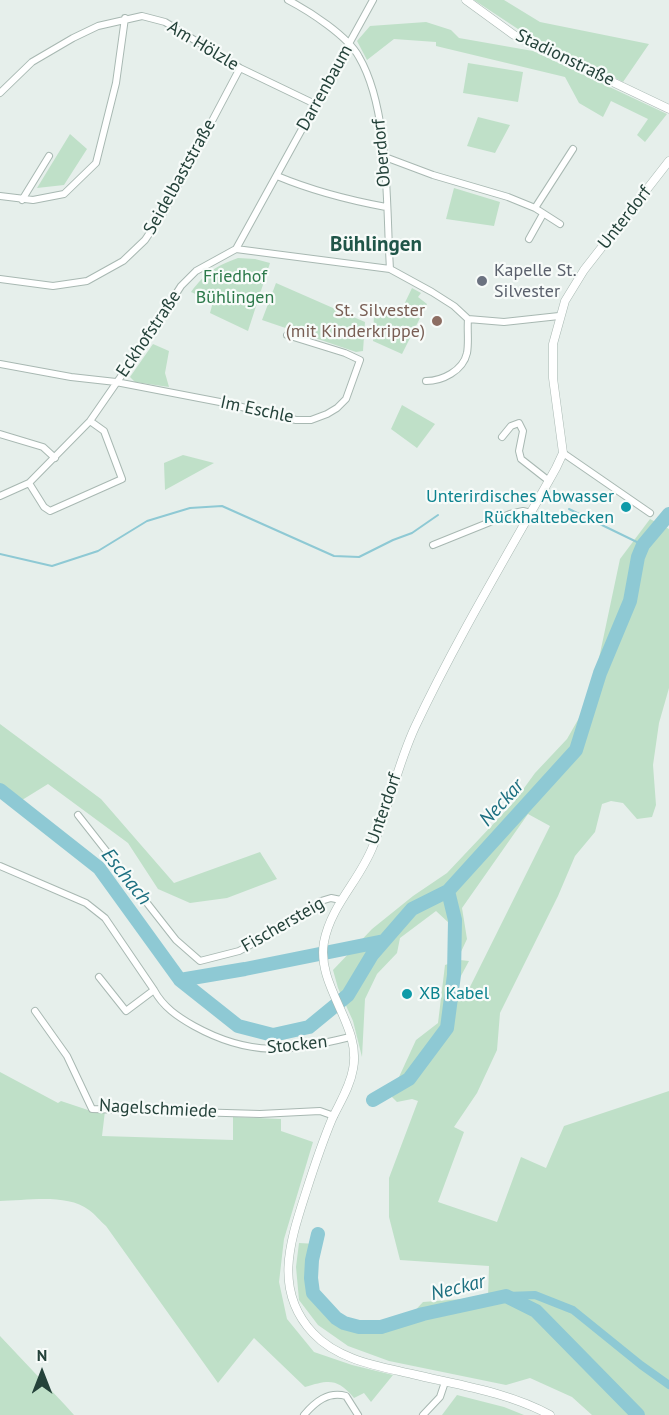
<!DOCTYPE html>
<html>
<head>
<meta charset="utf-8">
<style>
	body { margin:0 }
	#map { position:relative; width:669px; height:1415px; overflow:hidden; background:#e6efeb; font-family:"PT Sans",sans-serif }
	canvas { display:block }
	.north { position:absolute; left:12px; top:1343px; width:60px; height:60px; -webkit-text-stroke:4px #f7fbf9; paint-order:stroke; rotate:0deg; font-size:16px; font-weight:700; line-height:24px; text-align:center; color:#24423a }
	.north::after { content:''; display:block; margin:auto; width:21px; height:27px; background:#24423a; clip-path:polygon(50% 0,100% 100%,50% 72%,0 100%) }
</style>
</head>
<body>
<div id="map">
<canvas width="669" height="1415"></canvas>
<div class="north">N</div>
</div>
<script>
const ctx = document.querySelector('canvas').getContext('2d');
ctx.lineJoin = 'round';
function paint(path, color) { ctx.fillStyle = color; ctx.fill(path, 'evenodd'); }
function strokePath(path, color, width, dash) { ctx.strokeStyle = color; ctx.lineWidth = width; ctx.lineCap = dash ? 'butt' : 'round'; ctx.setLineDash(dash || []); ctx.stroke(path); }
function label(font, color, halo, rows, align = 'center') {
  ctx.font = font + ' "PT Sans",sans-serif'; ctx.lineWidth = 4.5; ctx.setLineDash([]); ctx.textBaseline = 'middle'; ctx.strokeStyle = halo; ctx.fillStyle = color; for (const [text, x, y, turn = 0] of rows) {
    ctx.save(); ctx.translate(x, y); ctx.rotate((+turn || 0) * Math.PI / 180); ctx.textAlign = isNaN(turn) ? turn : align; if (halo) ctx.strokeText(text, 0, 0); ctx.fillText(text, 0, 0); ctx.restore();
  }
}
paint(new Path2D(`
	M474 0H504L540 22 649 44 623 82 521 31Z
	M426 22 451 30 459 38 533 51 667 114 645 142 637 135 648 119 611 101 603 117 579 103 565 77 436 46V42L394 39 367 60 357 41 370 26Z
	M468 63 523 72 518 102 463 93Z
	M478 117 510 125 495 153 467 146Z
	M70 134 87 149 64 185 37 188Z
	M454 188 500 202 494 226 446 219Z
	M238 258 255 259 270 263 248 331 210 313 213 302 191 292C205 273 216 266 238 258Z
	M276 283 365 322 363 351 356 352 262 320Z
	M412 288 421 293 418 297 427 304 402 354 373 341 374 314 380 306 400 313Z
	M153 344 169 351 165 373 169 387 135 382 130 377Z
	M402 405 435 424 417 448 391 429Z
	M183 455 214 463 165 490 164 463Z
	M650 519 669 529V688L659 723 653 765 656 805 652 817 637 819 623 803 611 801 602 804 595 832 575 856 558 896 500 1013 497 1050 477 1093 454 1127 464 1132 438 1202 497 1222 521 1157 546 1168 564 1126 669 1091V1415H592L572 1397 530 1378 506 1385 389 1361 348 1346 318 1325 299 1300 296 1267 299 1243 317 1244 314 1265V1289L327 1309 352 1322 371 1325 409 1317 423 1302 488 1297 489 1266 400 1260 389 1217V1178L418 1101 412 1099 397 1102 388 1093 399 1077 416 1040 438 1023 445 965 460 960 469 961 455 987 465 997 550 826 528 814 462 908 467 939 460 954H448L450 924 436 911 400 938 397 953 377 974 365 999 362 1057 353 1021 338 988 333 970 372 929 413 896 447 873 514 802 535 773 567 739 583 711 598 663 620 559Z
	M0 724 101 799 174 883 260 852 277 879 227 898 190 903 158 889 128 843 48 784 14 805 0 797Z
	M0 1072 58 1103 61 1101 91 1111H105L102 1136 233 1140V1117L281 1119V1131L313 1142 284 1239 279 1282 287 1319 314 1352 352 1365 393 1375 371 1402 364 1393 354 1398C337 1378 329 1380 305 1387L254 1338 218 1383 106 1226C100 1221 95 1214 89 1210 66 1193 26 1201 0 1201Z
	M0 1336 65 1405 74 1415H0Z
	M457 1395 504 1407 524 1415H442Z`), '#bfe0c8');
strokePath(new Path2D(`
	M569 509 643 545
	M0 554 52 566 98 551 147 521 190 508 222 506 334 556 359 557 393 540 412 533 438 515`), '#8ec9d4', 2);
strokePath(new Path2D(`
	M506 1296 535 1295 573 1310 641 1365 669 1385`), '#8ec9d4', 8);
strokePath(new Path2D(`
	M0 790 99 868 180 980 238 1026 273 1035 309 1027 348 995 372 955 412 909 448 891
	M180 980 245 969 384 941
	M373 1100 409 1079 447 1028 454 975 455 920 448 891 576 750 600 673 630 601 638 557 643 545 669 514
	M318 1234 312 1260 311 1278 313 1293 336 1318 344 1323 359 1327H381L423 1314 506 1296 536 1311 638 1415`), '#8ec9d4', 14);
const minor = new Path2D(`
	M288 0C309 11 348 36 359 57 390 110 386 207 390 269
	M0 93 32 62 73 38 98 26 142 16 165 22 240 68 315 104
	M385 157 433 175 508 197 535 208 560 224
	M277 176C313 191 348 200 386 207
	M0 196 33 200 64 194 96 163 116 83 125 18
	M22 200 49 156
	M535 208 573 149
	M529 239 543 214
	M236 249 373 0
	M0 279 53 286 87 281 123 261 145 240 165 210 240 68
	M0 364 71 377 116 382 225 403 296 420H311L327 414 337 408 346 399 360 360 345 353 287 335
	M426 381C442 381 463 371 467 353 469 342 467 330 468 319
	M0 434 43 447 55 458
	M502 437 511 426 519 423 523 431 519 451 521 459 549 481
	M563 453 650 513
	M29 483 44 507 50 511 122 479 104 431 90 421
	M0 496 29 483 90 421 151 333 181 286 196 271 236 249 390 269 432 292 454 306 468 319 504 322 559 316
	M433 545 510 514 523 511 531 513
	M78 815 176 940 200 961 239 951 291 923 321 901 331 898 341 900
	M0 866 86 903 105 918 154 990
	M99 977 126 1011 154 990C163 1007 178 1017 194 1026 250 1057 290 1052 350 1037
	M35 1011 67 1056 92 1109 260 1114 320 1111 334 1116
	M304 1415C315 1402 328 1391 346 1396L358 1415
	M423 1415 440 1397 445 1382`);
const tertiary = new Path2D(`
	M466 0 514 35 669 109
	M550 1415C508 1392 458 1385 412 1374 378 1366 338 1360 313 1333 273 1290 290 1242 306 1192 314 1167 322 1143 332 1119 340 1102 350 1087 353 1069 362 1025 316 987 324 942 331 905 360 880 373 846 389 807 397 766 415 727 457 638 508 554 556 468L563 453 553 378V344L565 301 584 270 669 161`);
strokePath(minor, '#a8b8b2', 8);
strokePath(tertiary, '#a8b8b2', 9);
strokePath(minor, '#fff', 6);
strokePath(tertiary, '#fff', 8);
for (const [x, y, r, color] of [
	[482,281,6,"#6b7280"],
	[437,321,6,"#8d6e63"],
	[626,507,6,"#0f9aa8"],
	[407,994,6,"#0f9aa8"]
]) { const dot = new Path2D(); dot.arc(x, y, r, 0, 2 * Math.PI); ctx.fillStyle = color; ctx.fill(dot); strokePath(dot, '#f7fbf9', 2); }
label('18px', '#24423a', '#f7fbf9', [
	["Am Hölzle",203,46,31],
	["Stadionstraße",565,58,26],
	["Darrenbaum",325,88,-61],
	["Oberdorf",382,153,-95],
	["Seidelbaststraße",180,177,-61],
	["Unterdorf",625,218,-52],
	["Eckhofstraße",149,334,-56],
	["Im Eschle",257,410,12],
	["Unterdorf",384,809,-71],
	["Fischersteig",283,925,-30],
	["Stocken",297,1045,-6],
	["Nagelschmiede",158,1109,3]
]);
label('18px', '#5b616d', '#f7fbf9', [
	["Kapelle St.",494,271],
	["Silvester",494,292]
], 'left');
label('18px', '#2d7a4b', '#f7fbf9', [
	["Friedhof",235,277],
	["Bühlingen",235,298]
]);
label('18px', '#785e54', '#f7fbf9', [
	["St. Silvester",425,311],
	["(mit Kinderkrippe)",425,332]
], 'right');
label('18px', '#0d838f', '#f7fbf9', [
	["Unterirdisches Abwasser",614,497],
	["Rückhaltebecken",614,518],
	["XB Kabel",419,994,"left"]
], 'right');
label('italic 20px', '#1c6f80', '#f7fbf9', [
	["Neckar",502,803,-48],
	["Eschach",126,877,51],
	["Neckar",458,1288,-14]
]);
label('bold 21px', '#1f5548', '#f7fbf9', [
	["Bühlingen",376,245]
]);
</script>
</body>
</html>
